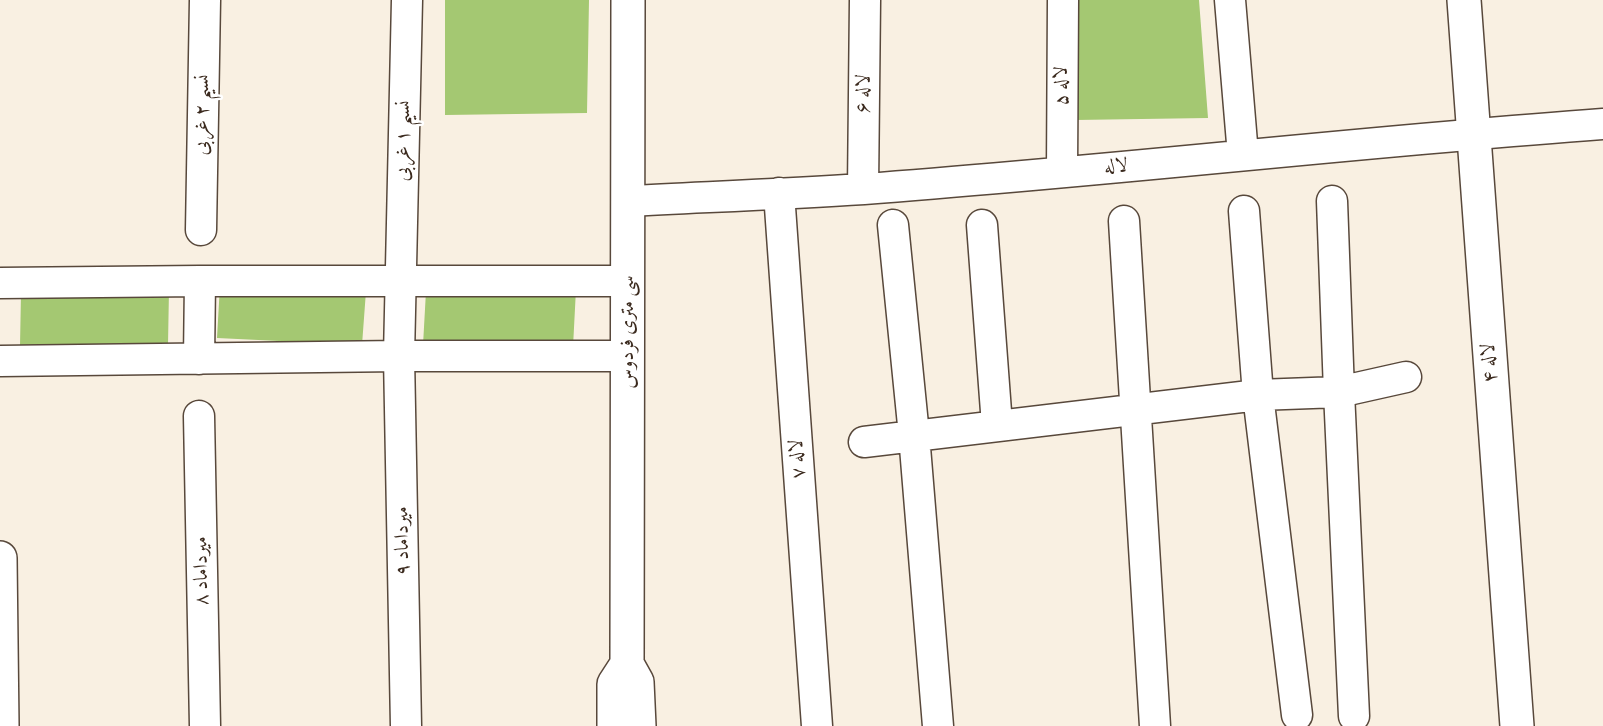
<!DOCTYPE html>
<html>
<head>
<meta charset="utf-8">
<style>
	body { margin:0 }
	canvas { display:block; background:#f9f0e2 }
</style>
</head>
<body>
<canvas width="1603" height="726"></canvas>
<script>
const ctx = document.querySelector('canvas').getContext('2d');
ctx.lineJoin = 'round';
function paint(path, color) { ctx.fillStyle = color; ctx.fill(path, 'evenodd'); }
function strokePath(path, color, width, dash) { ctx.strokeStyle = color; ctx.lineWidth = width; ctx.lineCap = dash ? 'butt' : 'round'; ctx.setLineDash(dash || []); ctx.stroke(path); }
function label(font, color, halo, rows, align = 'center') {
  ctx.font = font + ' "Libre Bodoni",Amiri,serif'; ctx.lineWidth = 5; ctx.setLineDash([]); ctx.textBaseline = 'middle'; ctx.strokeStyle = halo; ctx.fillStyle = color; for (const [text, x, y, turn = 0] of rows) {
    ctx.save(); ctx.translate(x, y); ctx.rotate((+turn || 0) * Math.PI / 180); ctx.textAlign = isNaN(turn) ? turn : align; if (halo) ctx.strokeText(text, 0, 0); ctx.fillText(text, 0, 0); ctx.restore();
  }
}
paint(new Path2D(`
	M445 0H589L587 113 445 115Z
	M1077 0H1199L1208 118 1075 120Z
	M220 285 366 291 362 345 217 338Z
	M169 289 168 345 20 346 21 293Z
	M576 289 573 347 423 345 426 291Z`), '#a4c872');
const minor = new Path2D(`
	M1230 0 1243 155
	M1062 172 1063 0
	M863 189 865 0
	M779 193 817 726
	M628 201C706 197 785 194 864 189 1110 171 1356 142 1603 124
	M1332 201 1339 392 1354 716
	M1244 211 1258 395 1297 715
	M1124 221 1155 726
	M893 225 914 435 938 726
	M982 225 997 425
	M201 230 205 0
	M0 283 200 281H628
	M199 359 200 281
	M0 361 399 356H628
	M199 416 205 726
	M864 442 1258 395 1339 392 1406 377
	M406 726 399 356 407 0`);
const tertiary = new Path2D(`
	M1464 0 1517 726
	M0 558 2 726
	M627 664 628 0
	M614 726V684L627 664 637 682 639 726`);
strokePath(minor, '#58483b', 33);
strokePath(tertiary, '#58483b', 36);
strokePath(minor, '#fff', 30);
strokePath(tertiary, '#fff', 33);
label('20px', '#3b2a1e', '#fff', [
	["لاله ۵",1062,86,-90],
	["لاله ۶",864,94,-89],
	["نسیم ۲ غربی",203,115,-89],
	["نسیم ۱ غربی",404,141,-89],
	["لاله",1116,167,-5],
	["سی متری فردوس",628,332,-90],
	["لاله ۴",1490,363,-94],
	["لاله ۷",798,459,-94],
	["میرداماد ۹",403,541,-91],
	["میرداماد ۸",202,571,-91]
]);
</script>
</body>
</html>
